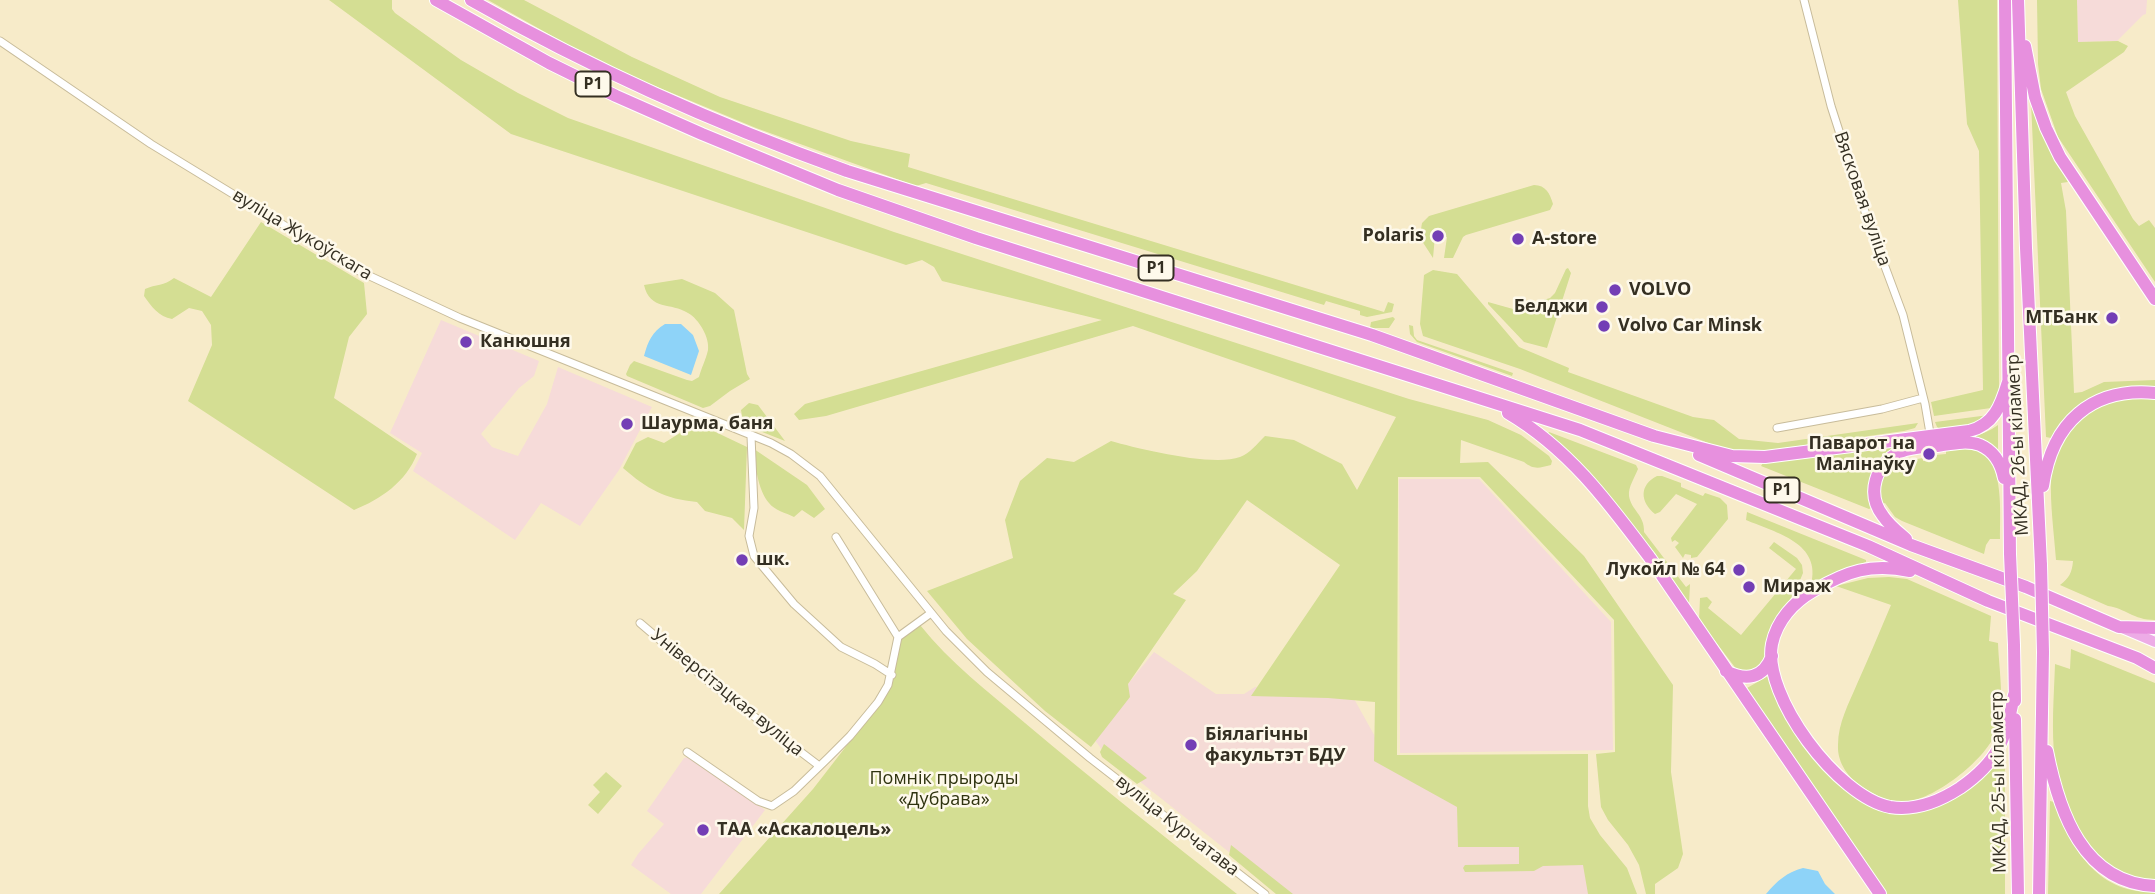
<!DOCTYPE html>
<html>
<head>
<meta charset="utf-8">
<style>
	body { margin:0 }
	canvas { display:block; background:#f7ebc9 }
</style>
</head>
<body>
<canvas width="2155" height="894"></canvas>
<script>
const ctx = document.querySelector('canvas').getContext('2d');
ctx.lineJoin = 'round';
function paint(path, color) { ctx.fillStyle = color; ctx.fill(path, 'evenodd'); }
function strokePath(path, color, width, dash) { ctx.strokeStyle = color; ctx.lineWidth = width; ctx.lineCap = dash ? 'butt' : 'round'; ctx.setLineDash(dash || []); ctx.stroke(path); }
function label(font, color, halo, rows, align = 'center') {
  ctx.font = font + ' "Open Sans",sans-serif'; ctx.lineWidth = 5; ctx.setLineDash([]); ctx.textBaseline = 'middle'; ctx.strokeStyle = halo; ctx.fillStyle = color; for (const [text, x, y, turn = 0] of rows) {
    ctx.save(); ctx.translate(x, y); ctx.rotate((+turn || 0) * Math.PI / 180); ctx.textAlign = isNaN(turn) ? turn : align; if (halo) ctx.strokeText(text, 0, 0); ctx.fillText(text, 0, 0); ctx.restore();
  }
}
paint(new Path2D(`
	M2077 0H2147L2146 14 2143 15 2117 41 2078 42Z
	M441 320 539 361 534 376 519 388 481 434 492 447 518 456 547 404 558 367 652 407 619 470 580 526 541 503 515 540 413 471 422 453 390 433Z
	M1399 479H1479L1611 622 1613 750 1400 753Z
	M689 757 765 810 701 894H671L631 865 638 854 664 824 647 811 684 758Z`), '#f6dbd9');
paint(new Path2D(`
	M1154 652 1216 694H1244L1255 687 1348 688 1392 767 1594 855 1611 894H1282L1105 754 1089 732Z`), '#f5dbd6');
paint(new Path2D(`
	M329 0H392V9L395 13 461 60 518 93 568 118 894 232 1409 399 1488 420 1521 435 1549 456 1552 461 1551 465C1539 468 1534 470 1524 462L1461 440 1460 463 1488 462 1584 556 1673 685 1671 772 1683 854 1678 868 1655 884V894H1646L1639 865 1628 845 1608 820 1601 807 1596 754 1615 752 1614 620 1480 477H1398L1397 755 1588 754V806L1590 818 1600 835 1627 868 1637 894H1588L1583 865 1543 866 1534 871 1465 872 1463 868 1465 865 1519 864V847H1458L1457 807 1374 761 1375 702 1328 698 1251 696 1340 565 1247 500 1197 571 1173 594 1186 600 1128 684 1130 697 1091 747 1045 711 967 639 927 591 1013 558 1005 520 1020 481 1047 458 1074 462 1111 441C1139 449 1213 467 1240 457 1249 454 1258 443 1265 436L1294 440 1342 464 1357 490 1396 417 1133 326 826 416 799 420 794 414 805 404 1102 320 942 281 934 267 922 260 906 265 511 134Z
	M488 0H524L632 57 720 97 851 141 910 154 908 167 1384 312 1388 302 1394 304 1392 312 1367 317 1360 315V311L1326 301 1324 305 926 183 916 186 756 128 602 64Z
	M1958 0H1997L1999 391C1994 420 1986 426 1958 429 1950 431 1944 432 1937 427L1935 422 1989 415 1991 408 1934 416 1931 402 1983 390 1979 151 1967 124Z
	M2037 0H2077L2078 42 2118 41 2128 46 2124 52 2066 92 2075 116 2133 219 2139 226 2149 220 2155 228V282L2058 137 2041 89 2038 64Z
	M2031 102 2043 137 2068 182 2061 183 2066 211 2074 393 2082 392 2104 382 2155 380V390H2128L2058 430 2051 438 2046 437Z
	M1534 185C1546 185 1550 194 1553 204L1550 210 1466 235 1463 237 1453 258H1444L1447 237 1435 236 1433 258 1422 241H1419L1422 223 1429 216Z
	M261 222 364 283 367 314 349 337 334 398 417 454C406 482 381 499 354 510L188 401 212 345 211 325 202 311 189 308 172 319C159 317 151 306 144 296L145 289C156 284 164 286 174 278L211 297Z
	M1568 268 1571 273 1547 348 1524 342 1488 304V302L1513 309 1550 298 1555 293 1566 269Z
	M1433 270 1457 274 1519 347 1569 368 1568 372 1693 417 1714 420 1739 439 1778 443 1918 423 1915 428 1904 431 1756 452H1736L1716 446 1520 369 1423 336 1420 324 1424 275Z
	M682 279 715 293 734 310 747 374 750 379 730 391 710 406 703 408 627 376 626 374 630 365 634 361 687 380 692 381 699 377C701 369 706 359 708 350 710 338 699 319 688 313 671 302 650 311 644 285Z
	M1393 317 1395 319 1389 328H1370L1371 322Z
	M1409 325 1413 326 1414 336 1417 340 1513 373 1512 376 1417 342 1410 334Z
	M2144 398 2155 399V620C2133 620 2125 608 2108 606L2060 585C2069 578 2072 573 2073 561L2056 560C2054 533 2050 505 2051 478 2052 449 2073 416 2101 405 2115 400 2130 399 2144 398Z
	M749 403 758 405 785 441 747 426 743 422 741 410Z
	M1998 425V452L1984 441 1947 439C1966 437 1982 437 1998 425Z
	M688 428H707L747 447 744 530 732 518 705 511 697 502C665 499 647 489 623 468L636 443 648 437 664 443Z
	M1549 432 1636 465 1638 469C1635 477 1628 487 1629 496 1631 510 1645 515 1644 532L1686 587 1690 584 1689 604 1685 601 1632 524 1588 470 1547 435Z
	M1904 444C1874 461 1864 472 1871 508L1869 509 1761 466 1763 463 1819 457Z
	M754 449 807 485 825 509 814 518 802 510 794 517C786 513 774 510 769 503 758 490 755 466 754 449Z
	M1963 449C1971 450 1983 450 1988 457 2003 476 2000 516 2000 539H1990L1986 545 1984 554 1902 521 1895 517 1885 503 1882 504C1874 481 1887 465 1908 458L1911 460 1923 458V461L1935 460V455L1946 454V451Z
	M1657 476H1662L1681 483V487L1703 496 1705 493 1720 498 1727 505 1728 519 1697 557 1691 558V555L1685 554 1683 558 1675 547 1679 543 1675 540 1672 542 1671 538 1697 504 1676 494 1660 512 1655 514C1640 502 1639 485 1657 476Z
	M1747 512 1866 560V562L1838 572 1811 585C1822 543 1777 533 1746 520Z
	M1774 542 1797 558 1802 565 1803 573 1796 590 1771 628 1765 657 1758 668 1748 672 1737 670 1699 620 1700 598 1707 597 1712 602 1708 608 1741 635 1796 569 1769 548Z
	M1889 577 1907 579 1991 616 1989 641 1998 643C1999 672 2006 707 1995 734 1985 760 1933 801 1904 802 1888 802 1877 796 1864 788 1849 779 1837 763 1838 745 1838 723 1849 703 1857 684 1869 657 1880 631 1891 605L1836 586 1868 578Z
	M920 625C950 663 989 692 1025 723 1095 782 1166 838 1237 894H719L813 789 889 691 895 671 900 639Z
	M2071 649 2155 683V881C2142 882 2131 876 2119 870 2083 854 2061 800 2055 762 2051 730 2054 696 2055 664L2070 669Z
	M1768 676C1781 718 1805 756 1839 783 1844 788 1850 793 1856 796 1872 803 1891 807 1908 812L1994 764 2005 750V894H1886L1752 699 1747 688Z
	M1104 744 1147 778 1137 784 1102 757 1100 752Z
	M606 772 622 786 598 814 588 805 600 792 593 785Z
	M2050 801 2054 802C2071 849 2098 894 2155 892V894H2048Z
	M1231 845 1293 894H1276L1229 855Z`), '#d4de93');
paint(new Path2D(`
	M665 324H681L693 335 699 351 691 375 644 356C648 341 652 332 665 324Z
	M1803 868 1818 871 1825 884 1835 894H1766C1777 881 1787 872 1803 868Z`), '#8ed3f8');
const minor = new Path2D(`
	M1804 0 1831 106 1868 221 1903 315 1925 404 1931 439
	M0 41 151 144 359 271 460 318 771 443 791 454 820 476 946 631 987 672 1090 758 1265 894
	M1777 428 1882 409 1923 398
	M751 436 754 508 749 536 754 556 794 604 841 647 875 664 892 675
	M836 537 898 637
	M640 623 714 686 818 765
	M687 752 758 801 772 806 794 791 829 757 850 736 878 702 888 685 898 637 931 613`);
const primary = new Path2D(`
	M2122 628 2155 642`);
const trunk = new Path2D(`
	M436 0 549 63 616 96 702 134 838 190 976 238 1580 430 1868 546 1988 601 2137 658 2155 668
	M471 0C592 69 716 124 847 171L1372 335 1654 436 1732 456 1765 457 1969 431C1994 425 2001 405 2008 382
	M2005 0 2010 554
	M2018 0 2026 248 2041 565
	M2025 46 2035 97 2046 128 2060 157 2155 299
	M1508 413C1569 449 1608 502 1650 558L1880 894
	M1699 455 1911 545 2026 587 2119 627 2155 628
	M2043 486C2052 423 2091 387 2155 393
	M1906 539C1898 532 1889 525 1883 516 1866 494 1875 464 1900 452 1911 447 1925 447 1937 446 1951 444 1967 440 1980 445 1994 451 2001 463 2004 478
	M1910 571C1871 563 1847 571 1813 591 1794 602 1777 620 1772 644 1762 696 1838 797 1890 807 1915 811 1940 801 1960 788 1999 761 2006 739 2014 695
	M2014 645 2015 701
	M1726 671C1746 681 1763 679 1772 656
	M2015 719 2018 894
	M2047 751C2059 812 2083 883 2155 886
	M2039 894 2043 652`);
strokePath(minor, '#c8bc9b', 9);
strokePath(primary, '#fff', 12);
strokePath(trunk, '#fff', 14);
strokePath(minor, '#fff', 7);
strokePath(primary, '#edace6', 10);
strokePath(trunk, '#e790de', 12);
const trunkBridge = new Path2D(`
	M2010 554 2014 645
	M2041 565 2043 652`);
strokePath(trunkBridge, '#fff', 14, []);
strokePath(trunkBridge, '#e790de', 12);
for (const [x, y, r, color] of [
	[1438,236,7,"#733eb5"],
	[1518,239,7,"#733eb5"],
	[1615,290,7,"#733eb5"],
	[1602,307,7,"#733eb5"],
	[2112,318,7,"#733eb5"],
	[1604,326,7,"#733eb5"],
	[466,342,7,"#733eb5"],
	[627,424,7,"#733eb5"],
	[1929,454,7,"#733eb5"],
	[742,560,7,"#733eb5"],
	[1739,570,7,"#733eb5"],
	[1749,587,7,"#733eb5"],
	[1191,745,7,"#733eb5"],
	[703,830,7,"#733eb5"]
]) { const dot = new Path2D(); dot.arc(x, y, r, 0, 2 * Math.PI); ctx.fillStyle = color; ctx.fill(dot); strokePath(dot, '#fef9eb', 2.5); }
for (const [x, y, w] of [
	[593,84,35],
	[1156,268,35],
	[1782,490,35]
]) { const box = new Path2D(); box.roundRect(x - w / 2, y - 12.5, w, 25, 5); ctx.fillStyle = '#fef9eb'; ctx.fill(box); strokePath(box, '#342f22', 2); }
label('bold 16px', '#342f22', null, [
	["Р1",593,84],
	["Р1",1156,268],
	["Р1",1782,490]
]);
label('18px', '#342f22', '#fef9eb', [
	["Вясковая вуліца",1862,199,71],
	["вуліца Жукоўскага",302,235,31],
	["МКАД, 26-ы кіламетр",2018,445,-93],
	["Універсітэцкая вуліца",727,693,39],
	["МКАД, 25-ы кіламетр",1999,782,-91],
	["вуліца Курчатава",1177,826,38]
]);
label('bold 18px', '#342f22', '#fef9eb', [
	["Polaris",1424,236,"right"],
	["А-store",1532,239],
	["VOLVO",1629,290],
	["Белджи",1588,307,"right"],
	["МТБанк",2098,318,"right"],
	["Volvo Car Minsk",1618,326],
	["Канюшня",480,342],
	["Шаурма, баня",641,424],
	["Паварот на",1915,444,"right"],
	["Малінаўку",1915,465,"right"],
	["шк.",756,560],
	["Лукойл № 64",1725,570,"right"],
	["Мираж",1763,587],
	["Біялагічны",1205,735],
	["факультэт БДУ",1205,756],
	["ТАА «Аскалоцель»",717,830]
], 'left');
label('18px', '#2f330f', '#fef9eb', [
	["Помнік прыроды",944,779],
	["«Дубрава»",944,800]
]);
</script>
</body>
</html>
